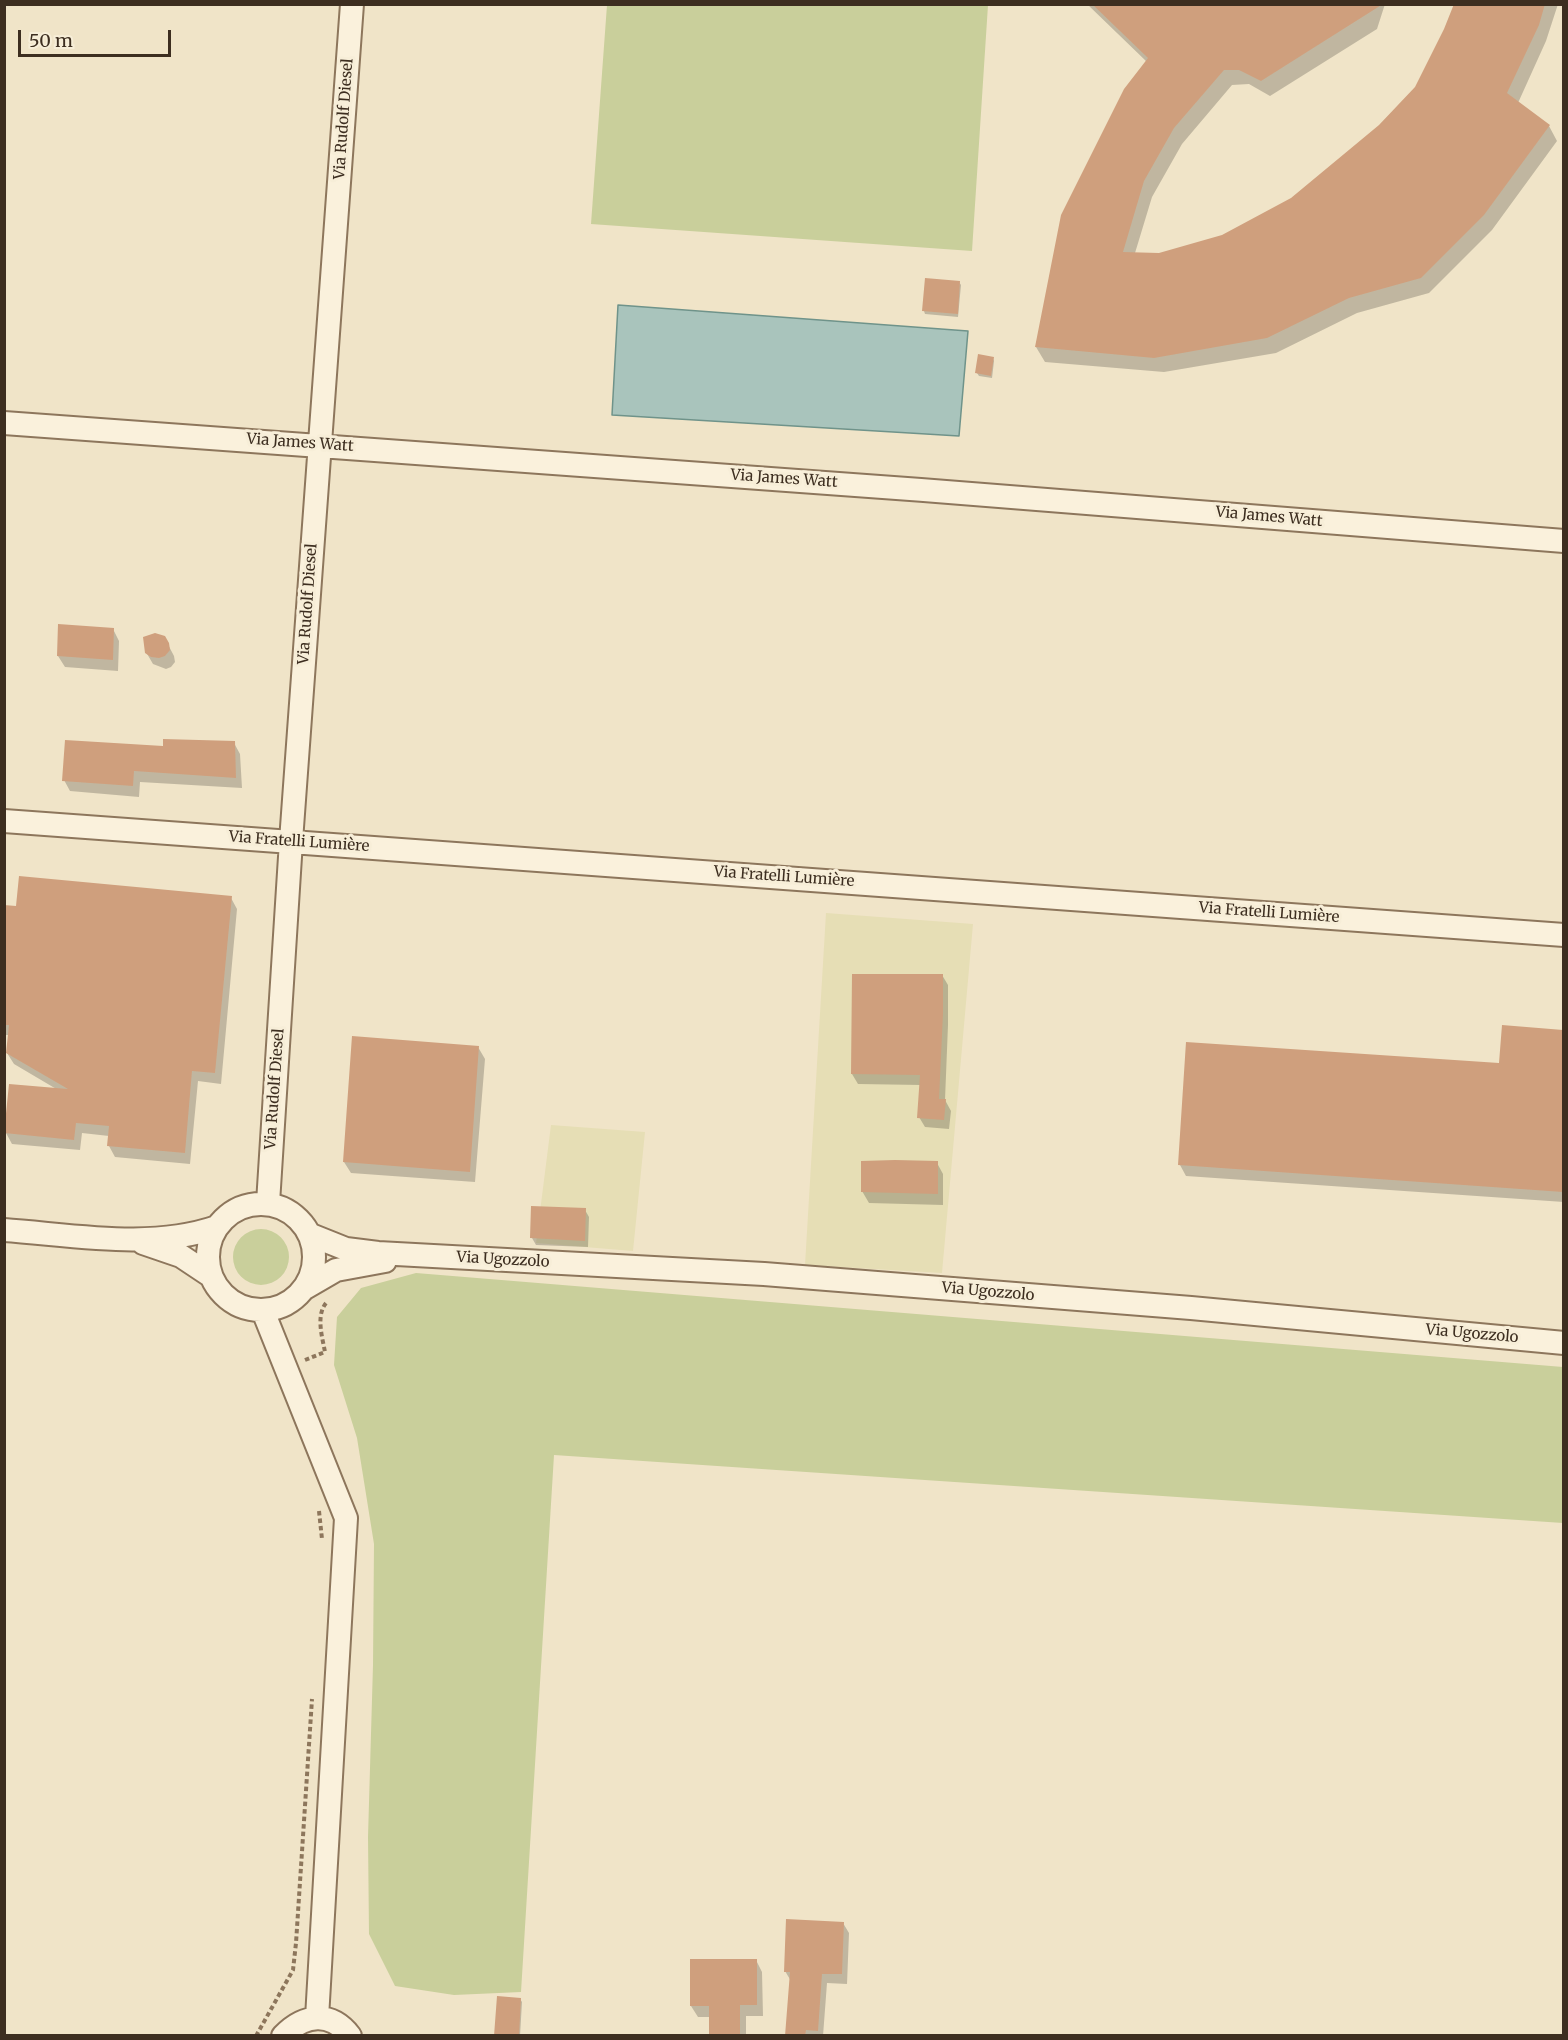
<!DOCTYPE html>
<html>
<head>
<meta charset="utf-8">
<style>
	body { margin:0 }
	#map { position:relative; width:1568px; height:2040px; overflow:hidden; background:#f0e4c8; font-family:Merriweather,serif }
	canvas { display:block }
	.frame { position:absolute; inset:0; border:6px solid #3d2e20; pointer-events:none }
	.scale { position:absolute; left:18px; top:30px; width:153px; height:27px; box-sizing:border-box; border:3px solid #3d2e20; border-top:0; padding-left:8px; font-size:18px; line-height:21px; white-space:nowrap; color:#3d2e20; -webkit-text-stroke:4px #f7eed8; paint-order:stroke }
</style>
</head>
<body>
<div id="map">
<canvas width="1568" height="2040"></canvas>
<div class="frame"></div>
<div class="scale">50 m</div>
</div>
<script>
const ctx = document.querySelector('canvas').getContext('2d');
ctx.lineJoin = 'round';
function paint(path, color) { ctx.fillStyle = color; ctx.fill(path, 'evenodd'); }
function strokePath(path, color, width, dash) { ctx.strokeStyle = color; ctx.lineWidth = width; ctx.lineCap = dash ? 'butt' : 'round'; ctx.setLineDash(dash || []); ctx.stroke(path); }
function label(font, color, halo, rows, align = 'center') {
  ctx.font = font + ' Merriweather,serif'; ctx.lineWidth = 6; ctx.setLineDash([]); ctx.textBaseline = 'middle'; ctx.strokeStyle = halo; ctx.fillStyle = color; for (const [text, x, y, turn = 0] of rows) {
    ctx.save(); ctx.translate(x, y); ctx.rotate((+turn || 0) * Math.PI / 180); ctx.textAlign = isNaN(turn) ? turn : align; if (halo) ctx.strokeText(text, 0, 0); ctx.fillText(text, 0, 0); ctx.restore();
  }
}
paint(new Path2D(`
	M826 913 973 924 942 1273 805 1265Z
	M551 1125 645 1132 633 1251 536 1243Z`), '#e6deb5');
paint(new Path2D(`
	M607 5H988L972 251 591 224Z
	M233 1257a28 28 0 1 1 56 0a28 28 0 1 1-56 0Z
	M416 1273 1563 1367V1523L554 1455 521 1992 454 1995 395 1986 369 1934 368 1837 373 1665 374 1544 357 1438 334 1365 337 1317 361 1288Z`), '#c9cf9b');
const water = new Path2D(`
	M618 305 968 331 959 436 612 415Z`);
paint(water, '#a9c4bc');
strokePath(water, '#6f938a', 1.5);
paint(new Path2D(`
	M1087 4H1385L1377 29 1270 96 1249 84 1232 85 1182 144 1152 197 1135 253 1159 254 1223 236 1292 199 1380 126 1416 88 1446 30 1456 4H1558L1546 41 1518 103 1549 126 1557 141 1492 230 1429 293 1357 313 1276 353 1164 372 1045 362 1036 347 1147 62Z
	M959 282 961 285 958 317 925 314 924 311Z
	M993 358 994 361 992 378 979 376 977 373Z
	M113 629 119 641 118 671 65 667 58 656Z
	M164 637 174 656 175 662 171 667 166 669 153 664 146 652Z
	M234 743 240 754 242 788 140 782 139 797 70 791 64 780 164 747Z
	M231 898 237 909 221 1084 198 1081 190 1164 115 1157 109 1146V1136L82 1133 80 1150 12 1144 6 1133 58 1090 14 1064 7 1053 9 1035H4V907Z
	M853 975H942L948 985V1025L945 1100 951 1111 949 1129 925 1127 919 1117 921 1085 858 1084 852 1074Z
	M1504 1027 1564 1032V1202L1186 1176 1180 1165 1501 1065Z
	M478 1047 485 1059 475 1182 351 1173 344 1162Z
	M937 1163 943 1174V1205L869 1203 862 1191Z
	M585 1210 589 1217 588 1247 536 1245 532 1238Z
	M843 1923 849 1933 847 1984 827 1983 823 2036H786L791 1981 785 1971Z
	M756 1960 762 1972 763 2016H746V2036H710V2017H698L691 2006Z
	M520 1999 522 2002 520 2036H496Z`), '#0003');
paint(new Path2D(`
	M1092 4H1383L1261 81 1239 70H1224L1174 128 1144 181 1123 252 1159 253 1222 235 1291 198 1379 125 1415 87 1444 29 1454 4H1545L1539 25 1507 93 1550 125 1484 215 1421 278 1349 298 1267 338 1154 358 1035 347 1061 215 1124 89 1148 58Z
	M925 278 960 281 958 314 922 311Z
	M978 354 994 357 991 376 975 373Z
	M58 624 114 628 113 660 57 656Z
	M155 633 165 636 169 643 170 650 165 656 159 658 151 657 145 653 143 637Z
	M163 739 235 741 236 778 134 771 133 786 62 781 65 740 163 746Z
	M19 876 232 896 215 1073 192 1071 185 1153 107 1146 109 1126 76 1123 74 1140 4 1133 9 1084 68 1089 6 1053 9 1025H4V905L16 906Z
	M852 974H943V1013L939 1099H946L944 1120 917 1118 920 1075 851 1074Z
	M1502 1025 1563 1030V1192L1178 1165 1186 1042 1499 1063Z
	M352 1036 479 1046 470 1172 343 1162Z
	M895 1160 938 1161V1194L861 1192V1161Z
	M531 1206 586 1208 585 1241 530 1238Z
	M786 1919 844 1922 842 1974H822L818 2031 806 2030 805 2036H785L790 1972H784Z
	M690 1959H757V2005H740V2036H709V2006H690Z
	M497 1996 521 1998 519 2036H494Z`), '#cf9f7d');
const minor = new Path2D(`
	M4 423C525 458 1044 499 1564 541
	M4 821 1564 935
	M268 1203 291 841 352 4
	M208 1257a53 53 0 1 1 106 0a53 53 0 1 1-106 0Z
	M4 1230C74 1235 150 1250 217 1227
	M311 1235 346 1249 378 1253 764 1274 1191 1308 1564 1343
	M143 1243 181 1256 211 1276
	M305 1288 336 1270 385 1261
	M263 1311 346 1518 317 2018
	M283 2036C304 2014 331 2011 350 2036`);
strokePath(minor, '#8d765c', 26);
strokePath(new Path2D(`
	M305 1360 325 1352C322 1336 315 1313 328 1301
	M319 1511 322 1539
	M256 2036 293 1970 296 1943 312 1699`), '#8d765c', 4, [4.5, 3]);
strokePath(minor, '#faf1dc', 22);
label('15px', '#3d2e20', '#f7eed8', [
	["Via Rudolf Diesel",344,119,-86],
	["Via James Watt",300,443,4],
	["Via James Watt",784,479,4],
	["Via James Watt",1269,517,5],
	["Via Rudolf Diesel",308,604,-86],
	["Via Fratelli Lumière",299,842,4],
	["Via Fratelli Lumière",784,877,4],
	["Via Fratelli Lumière",1269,913,4],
	["Via Rudolf Diesel",275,1089,-86],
	["Via Ugozzolo",503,1260,3],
	["Via Ugozzolo",988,1292,5],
	["Via Ugozzolo",1472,1334,5]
]);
</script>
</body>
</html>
